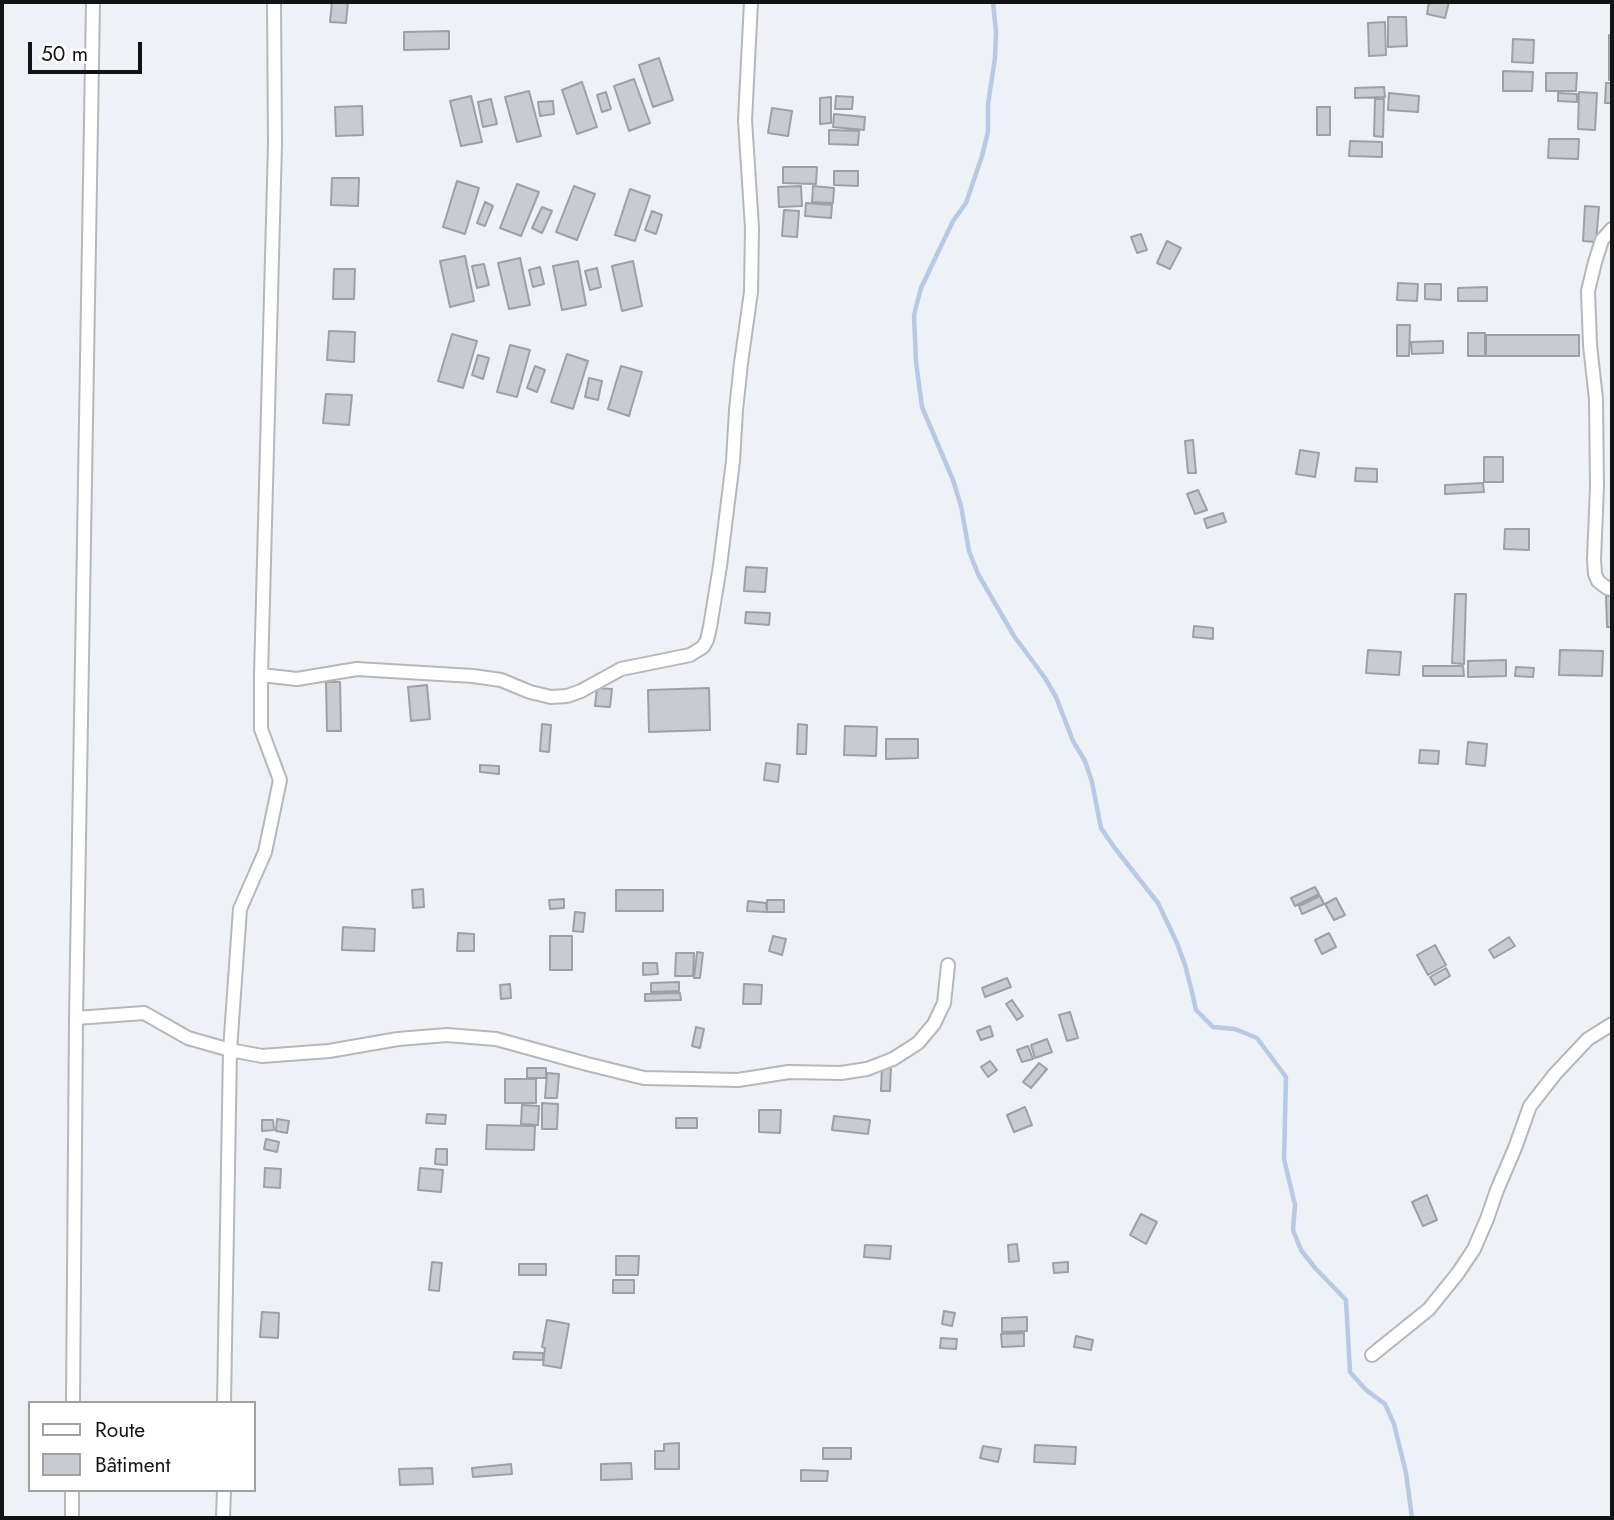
<!DOCTYPE html>
<html>
<head>
<meta charset="utf-8">
<style>
	body { margin:0 }
	#map { position:relative; width:1614px; height:1520px; overflow:hidden; background:#eef1f5; font-family:Jost,sans-serif }
	canvas { display:block }
	.frame { position:absolute; inset:0; border:4px solid #121314; pointer-events:none }
	.legend { position:absolute; left:28px; top:1401px; width:228px; height:91px; box-sizing:border-box; background:#fff; border:2px solid #a0a1a1; margin:0; padding:9px 12px; list-style:none; font-size:21px; color:#121314 }
	.legend li { display:flex; align-items:center; gap:14px; height:35px }
	.legend b { width:35px; border:2px solid #a0a1a1 }
	.scale { position:absolute; left:28px; top:42px; width:114px; height:32px; box-sizing:border-box; border:4px solid #121314; border-top:0; padding-left:9px; font-size:21px; line-height:24px; white-space:nowrap; color:#121314; -webkit-text-stroke:5px #fff; paint-order:stroke }
</style>
</head>
<body>
<div id="map">
<canvas width="1614" height="1520"></canvas>
<div class="frame"></div>
<ul class="legend">
<li><b style="height:9px;background:#fff"></b>Route</li>
<li><b style="height:19px;background:#c8cbcf"></b>Bâtiment</li>
</ul>
<div class="scale">50 m</div>
</div>
<script>
const ctx = document.querySelector('canvas').getContext('2d');
ctx.lineJoin = 'round';
function strokePath(path, color, width, dash) { ctx.strokeStyle = color; ctx.lineWidth = width; ctx.lineCap = dash ? 'butt' : 'round'; ctx.setLineDash(dash || []); ctx.stroke(path); }
function paint(path, color) { ctx.fillStyle = color; ctx.fill(path, 'evenodd'); }
strokePath(new Path2D(`
	M993 2 996 32 995 58 988 104V132L982 156 966 203 953 221 921 288 914 315 916 362 922 407 953 480 961 506 969 551 978 574 1014 636 1045 678 1056 697 1073 741 1085 761 1092 782 1101 828 1114 847 1158 903 1177 943 1185 965 1191 988 1196 1010 1213 1027 1235 1029 1257 1038 1286 1077 1284 1159 1295 1205 1293 1230 1301 1250 1316 1269 1346 1300 1350 1372 1366 1390 1385 1404 1394 1424 1406 1473 1412 1518`), '#b8c9e5', 4.5);
const building = new Path2D(`
	M332 2H348L346 23 330 22Z
	M1429 2H1449L1445 18 1427 14Z
	M1388 17H1406L1407 46 1388 47Z
	M1385 22 1386 55 1369 56 1368 23Z
	M449 31V49L404 50V32Z
	M1609 35H1612V80H1609Z
	M1513 39 1534 40 1533 63 1512 62Z
	M659 58 673 100 653 107 639 65Z
	M1503 71 1533 72 1532 91H1503Z
	M1546 73H1577L1576 91H1546Z
	M634 79 650 123 629 131 614 86Z
	M582 82 597 127 577 134 562 90Z
	M1606 83H1612V103H1605Z
	M1384 87 1385 97 1355 98V88Z
	M529 91 541 136 517 142 505 97Z
	M606 92 611 109 602 112 597 95Z
	M1579 92 1597 93 1595 130 1578 129Z
	M1389 93 1419 96 1418 112 1388 110Z
	M1558 93 1577 94V102L1558 101Z
	M471 96 482 142 461 146 450 101Z
	M836 96 853 97 852 109H835Z
	M831 97V123L820 124V98Z
	M491 99 497 124 483 127 478 102Z
	M1375 99H1384L1383 137 1374 136Z
	M553 101 554 114 540 116 538 102Z
	M362 106 363 135 336 136 335 107Z
	M1317 107H1330V135H1317Z
	M772 108 792 111 788 136 768 133Z
	M834 114 865 117 864 130 833 127Z
	M829 130 859 131 858 145 829 144Z
	M1549 139H1579L1578 159 1548 158Z
	M1350 141 1382 142V157L1349 156Z
	M783 167H817L816 184 783 183Z
	M834 171H858V186L834 185Z
	M332 178H359L358 206 331 205Z
	M457 181 479 188 465 234 443 227Z
	M517 184 539 192 521 236 500 228Z
	M574 186 595 194 577 240 556 232Z
	M801 186 802 206 779 207 778 187Z
	M813 186 834 188 833 203 812 202Z
	M630 189 650 196 635 241 615 235Z
	M485 202 493 206 485 226 477 223Z
	M806 203 832 205 831 218 805 216Z
	M1585 206 1599 207 1596 242 1583 241Z
	M542 207 552 211 542 233 532 228Z
	M784 210 799 211 797 237 782 236Z
	M652 211 662 215 656 234 645 230Z
	M1141 234 1147 250 1137 253 1131 237Z
	M1167 241 1181 248 1170 269 1157 263Z
	M465 256 474 301 450 307 440 261Z
	M520 258 530 305 509 309 498 263Z
	M578 261 586 305 562 310 553 266Z
	M633 261 642 306 622 311 612 266Z
	M484 264 489 285 477 288 472 266Z
	M540 267 544 284 533 287 529 270Z
	M597 268 601 287 590 290 585 271Z
	M334 269H355L354 299H333Z
	M1398 283 1418 284 1417 301 1397 300Z
	M1425 284H1441V300L1425 299Z
	M1487 287V301H1458V288Z
	M1397 325H1410L1409 356H1397Z
	M329 331 355 332 354 362 327 360Z
	M1468 333H1485V356H1468Z
	M452 334 477 341 463 388 438 381Z
	M1486 335H1579V356H1486Z
	M1443 341V353L1412 354 1411 342Z
	M510 345 530 350 517 397 497 392Z
	M567 354 588 361 573 409 551 402Z
	M478 355 489 358 483 379 472 375Z
	M535 366 545 370 537 392 527 388Z
	M621 366 642 372 629 416 608 409Z
	M589 378 602 381 598 400 585 397Z
	M326 394 352 395 349 425 323 423Z
	M1193 440 1196 473H1188L1185 441Z
	M1300 450 1319 453 1315 477 1296 474Z
	M1484 457H1503V482H1484Z
	M1356 468 1377 469V482L1355 481Z
	M1483 483 1484 492 1445 494V485Z
	M1198 490 1207 510 1195 514 1187 494Z
	M1223 513 1226 522 1207 528 1204 519Z
	M1505 529H1529V550L1504 549Z
	M746 567 767 568 765 592 744 591Z
	M1455 594H1466L1464 664 1452 663Z
	M1606 596H1612V627H1607Z
	M746 612 770 613 769 625 745 623Z
	M1194 626 1213 628V639L1193 637Z
	M1368 650 1401 652 1399 675 1366 673Z
	M1560 650 1603 651 1602 676 1559 675Z
	M1506 660V676L1468 677V661Z
	M1423 666H1463L1464 676H1423Z
	M1516 667 1534 668 1533 677 1515 676Z
	M326 682H340L341 731H327Z
	M427 685 430 719 411 721 408 687Z
	M597 688 612 689 610 707 595 706Z
	M709 688 710 730 649 732 648 690Z
	M542 724 551 725 549 752 540 751Z
	M798 724 807 725 806 754H797Z
	M845 726 877 727 876 756 844 755Z
	M886 739H918V758L886 759Z
	M1468 742 1487 744 1485 766 1466 764Z
	M1420 750 1439 751 1438 764 1419 763Z
	M766 763 780 765 778 782 764 780Z
	M480 765 499 766V774L480 772Z
	M1315 887 1319 894 1295 906 1291 898Z
	M423 889 424 907 413 908 412 890Z
	M616 890H663V911H616Z
	M1320 896 1324 904 1302 914 1299 906Z
	M1336 898 1345 915 1334 920 1325 904Z
	M564 899V908L550 909 549 900Z
	M767 900H784V912H767Z
	M748 901 766 903 767 912 747 911Z
	M575 912 585 913 583 932 573 931Z
	M343 927 375 929 374 951 342 950Z
	M458 933 474 934V951H457Z
	M1329 933 1336 947 1322 954 1315 940Z
	M550 936H572V970H550Z
	M773 936 786 939 782 955 769 951Z
	M1509 937 1515 946 1494 958 1489 950Z
	M1435 945 1446 965 1428 975 1417 955Z
	M697 952 703 953 700 978H694Z
	M676 953H694L693 976H675Z
	M643 963H657L658 974 643 975Z
	M1446 968 1450 976 1435 985 1430 977Z
	M1007 978 1011 987 985 997 982 988Z
	M679 982V991L651 992V983Z
	M510 984 511 998 501 999 500 985Z
	M744 984 762 985 761 1004H743Z
	M680 993 681 1000 645 1001V994Z
	M1012 1000 1023 1016 1017 1020 1006 1004Z
	M1070 1012 1078 1038 1067 1041 1059 1015Z
	M990 1026 993 1036 981 1040 977 1031Z
	M696 1027 704 1029 700 1048 692 1046Z
	M1047 1039 1052 1052 1035 1058 1031 1045Z
	M1028 1046 1033 1059 1022 1062 1017 1050Z
	M990 1061 997 1070 988 1077 981 1067Z
	M1039 1063 1047 1069 1031 1088 1023 1082Z
	M882 1065 891 1066 890 1091H881Z
	M527 1068H546V1078H527Z
	M547 1073 559 1074 557 1098H545Z
	M505 1079H536V1103H505Z
	M542 1103 558 1104 557 1129H542Z
	M522 1105 539 1106 538 1125 521 1124Z
	M1025 1107 1032 1125 1014 1132 1007 1115Z
	M759 1110H781L780 1133 759 1132Z
	M427 1114 446 1115 445 1124 426 1123Z
	M834 1116 870 1120 868 1134 832 1130Z
	M676 1118H697V1128H676Z
	M277 1119 289 1121 287 1133 276 1131Z
	M262 1120H273L274 1130 262 1131Z
	M487 1125 535 1126 534 1150 486 1149Z
	M266 1139 279 1142 277 1152 264 1149Z
	M436 1149H447V1165L435 1164Z
	M265 1168 281 1169 280 1188 264 1187Z
	M420 1168 443 1170 441 1192 418 1190Z
	M1427 1195 1437 1220 1423 1226 1412 1202Z
	M1141 1214 1157 1222 1146 1244 1130 1235Z
	M1017 1244 1019 1261 1009 1262 1008 1245Z
	M865 1245 891 1246 890 1259 864 1257Z
	M616 1256H639L638 1275H616Z
	M432 1262 442 1263 439 1291 429 1290Z
	M1068 1262V1272L1054 1273 1053 1263Z
	M519 1264H546V1275H519Z
	M613 1280H634V1293H613Z
	M944 1311 955 1313 952 1326 942 1324Z
	M262 1312 279 1313 278 1338 260 1337Z
	M1027 1317V1331L1002 1332V1318Z
	M547 1320 569 1324 561 1368 543 1365 545 1348 542 1347Z
	M1024 1333V1346L1002 1347 1001 1334Z
	M1076 1336 1093 1340 1091 1350 1074 1347Z
	M941 1338 957 1339 956 1349 940 1348Z
	M514 1352 543 1353V1360L513 1359Z
	M679 1443V1469H655V1451H664V1444Z
	M1035 1445 1076 1447 1075 1464 1034 1462Z
	M983 1446 1001 1449 998 1462 980 1458Z
	M823 1448H851V1459H823Z
	M631 1463 632 1479 601 1480V1464Z
	M511 1464 512 1474 473 1477 472 1468Z
	M432 1468 433 1484 400 1485 399 1469Z
	M801 1470 828 1471 827 1481H801Z`);
paint(building, '#c8cbcf');
strokePath(building, '#9da0a4', 2);
const minor = new Path2D(`
	M1612 229 1602 240 1595 262 1588 291 1590 345 1596 399 1597 487 1594 559 1595 574 1598 581 1607 588 1612 589
	M261 675 297 679 357 669 473 676 501 680 530 692 551 697 567 696 581 691 621 669 690 655 703 647 707 640 710 627 720 566 733 461 736 410 741 363 751 292 752 228 745 120 751 2
	M76 1018 144 1013 188 1038 230 1050 262 1056 329 1051 398 1039 447 1035 496 1039 587 1064 644 1078 738 1080 789 1072 841 1073 867 1069 893 1059 918 1043 934 1024 944 1003 948 965
	M1372 1355 1429 1309 1458 1273 1474 1249 1487 1219 1497 1190 1515 1148 1530 1106 1555 1074 1588 1039 1612 1024
	M73 1403 76 1018 93 2
	M224 1403 230 1050 240 909 265 852 280 780 261 729V675L275 144 274 2
	M72 1518V1490
	M223 1518 224 1490`);
strokePath(minor, '#b4b8bb', 16);
strokePath(minor, '#fff', 12);
</script>
</body>
</html>
